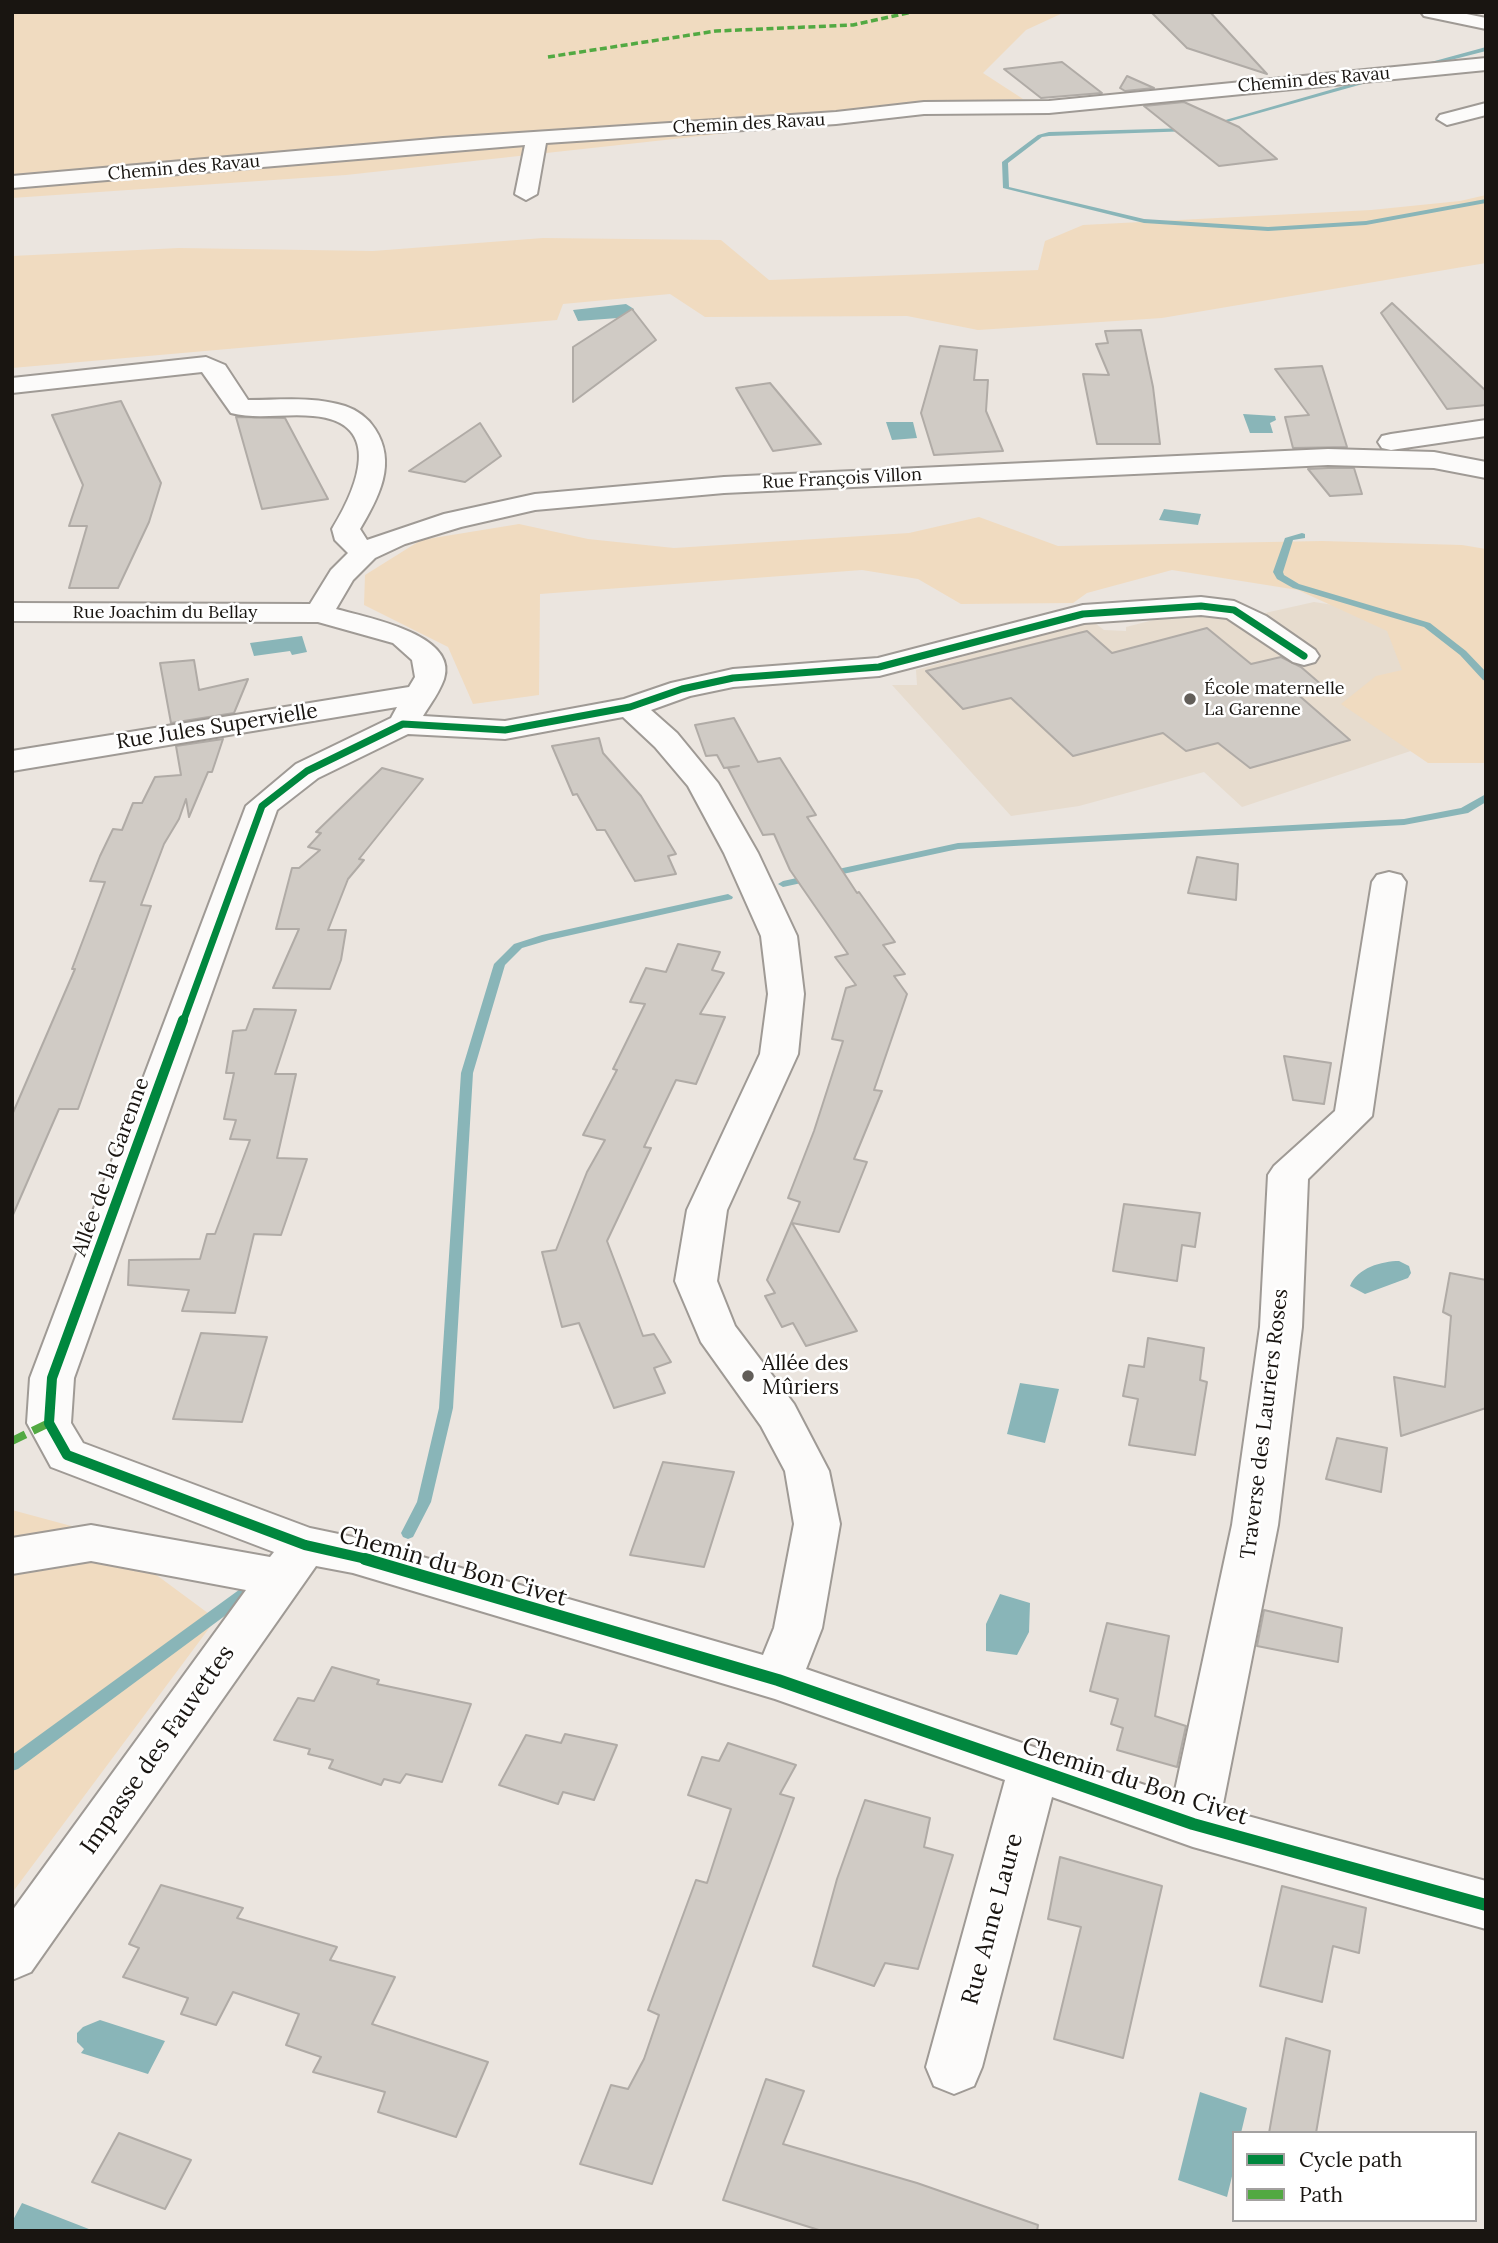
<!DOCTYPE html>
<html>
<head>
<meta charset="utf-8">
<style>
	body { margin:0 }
	#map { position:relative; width:1498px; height:2243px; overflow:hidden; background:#ebe5df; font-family:Lora,serif }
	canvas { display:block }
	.frame { position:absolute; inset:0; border:14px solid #191511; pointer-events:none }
	.legend { position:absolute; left:1232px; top:2131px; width:245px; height:91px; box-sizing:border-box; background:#fff; border:2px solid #a3a1a0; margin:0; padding:9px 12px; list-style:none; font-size:21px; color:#191511 }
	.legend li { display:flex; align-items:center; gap:14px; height:35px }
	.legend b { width:35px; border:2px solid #a3a1a0 }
</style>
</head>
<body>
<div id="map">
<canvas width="1498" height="2243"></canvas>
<div class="frame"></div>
<ul class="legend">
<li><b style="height:9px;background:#00873e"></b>Cycle path</li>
<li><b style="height:9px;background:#52a942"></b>Path</li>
</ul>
</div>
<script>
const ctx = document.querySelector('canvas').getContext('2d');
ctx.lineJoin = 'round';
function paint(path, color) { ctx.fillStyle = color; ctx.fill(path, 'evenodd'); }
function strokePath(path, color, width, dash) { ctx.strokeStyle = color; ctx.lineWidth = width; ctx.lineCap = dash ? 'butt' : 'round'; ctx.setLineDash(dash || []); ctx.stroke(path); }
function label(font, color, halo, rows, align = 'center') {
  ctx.font = font + ' Lora,serif'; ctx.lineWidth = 5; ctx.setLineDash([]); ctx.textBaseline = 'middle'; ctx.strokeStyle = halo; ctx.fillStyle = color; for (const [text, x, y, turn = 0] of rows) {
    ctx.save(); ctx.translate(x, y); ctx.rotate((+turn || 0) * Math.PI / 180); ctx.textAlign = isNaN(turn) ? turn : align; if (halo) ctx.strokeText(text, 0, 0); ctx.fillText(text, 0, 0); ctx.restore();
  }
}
paint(new Path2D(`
	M1314 602 1380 612 1486 726 1242 807 1204 772 1079 806 1011 816 892 685H917L916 670 1091 620 1104 630 1126 631V627L1181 613 1256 615Z`), '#e7dcce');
paint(new Path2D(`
	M12 12H1065L1026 30 983 73 1023 99 919 102 774 128 346 175 12 198Z
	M1486 195V263L1162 318 978 330 907 316 705 317 670 294 563 304 557 320 12 368V256L179 248 373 251 543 238 721 240 769 280 1038 270 1045 241 1083 225 1371 210 1460 201Z
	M979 517 1058 546 1322 541 1462 545 1486 549V763H1428L1341 704 1376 676 1402 670 1387 631 1298 590 1172 570 1087 593 1073 603 961 604 918 579 862 570 540 594 539 695 473 704 448 647 364 605 365 575 421 540 519 524 588 539 674 548 909 533Z
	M12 1510 101 1534 216 1619 12 1893Z`), '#f0dbc0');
paint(new Path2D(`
	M626 304 634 309 631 317 578 321 573 310Z
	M1243 414 1275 416 1276 420 1270 423 1273 433H1250Z
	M886 422H913L917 438 892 440Z
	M1164 509 1201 514 1198 525 1159 520Z
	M302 636 307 652 292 655 290 651 254 656 250 643Z
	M1399 1261 1409 1266 1411 1273 1408 1278 1365 1294 1350 1286C1357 1268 1382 1261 1399 1261Z
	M1020 1383 1059 1389 1045 1443 1007 1434Z
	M1000 1594 1030 1603 1029 1632 1017 1655 986 1651V1624Z
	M100 2020 165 2041 148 2074 81 2053 84 2049 77 2042V2033L83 2027Z
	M1200 2092 1247 2108 1241 2133H1234V2168L1227 2197 1178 2180Z
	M22 2203 94 2231H12V2222Z`), '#89b5b8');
paint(new Path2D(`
	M1486 47V51L1412 70 1409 68Z
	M1382 75 1384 78 1213 126 1208 125Z
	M1190 128 1192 129V131L1049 136 1042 137 1008 163 1009 187 1144 219 1268 227 1366 221 1486 199V203L1366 225 1268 231 1144 223 1003 188 1002 162 1038 135 1049 132Z
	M1302 533 1305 534V538L1293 540 1283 572 1284 575 1299 584 1430 623 1466 651 1486 672V681L1483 680 1460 655 1424 627 1293 588 1277 579 1273 572 1285 538Z
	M1486 794V802L1468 813 1404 825 958 849 783 887 778 884 783 881 958 843 1404 819 1461 808Z
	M728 894 733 897 732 899 549 940 522 948 505 965 473 1073 453 1408 431 1502 413 1537 408 1539 403 1537 401 1533 417 1502 439 1408 461 1073 494 964 514 944 542 935Z
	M248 1585 253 1587 255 1591 253 1595 18 1769 12 1771V1755L243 1587Z`), '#89b5b8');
const building = new Path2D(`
	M1151 12H1210L1267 74 1187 48Z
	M1062 62 1102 93 1041 98 1004 69Z
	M1127 76 1154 88 1125 91 1120 88Z
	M1184 102 1239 127 1277 159 1219 166 1144 106Z
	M1392 303 1486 391V405L1447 409 1381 313Z
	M632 309 656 340 573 402V347Z
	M1141 330 1153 387 1160 444H1097L1083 374 1109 375 1096 344 1108 343 1105 331Z
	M940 346 977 350 974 380H988L986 411 1003 451 934 455 921 413Z
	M1322 366 1347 447 1293 448 1285 417 1309 415 1275 369Z
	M770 383 821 444 773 451 736 388Z
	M121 401 161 483 149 522 118 588H69L87 526H69L83 485 52 415Z
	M236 417 285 418 328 499 262 509Z
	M480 423 501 456 465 482 409 471Z
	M1328 468H1354L1362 494 1330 496 1308 469Z
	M1207 628 1251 664 1281 657 1301 667 1323 686 1295 692 1350 740 1250 768 1218 743 1186 751 1163 733 1073 756 1011 698 963 709 926 671 1087 631 1112 653Z
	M194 660 199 690 248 679 234 713 171 723 160 663Z
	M734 718 758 762 780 758 816 815 807 817 857 893 859 892 895 942 883 945 905 974 894 976 907 994 874 1090 882 1091 854 1159 867 1162 839 1232 792 1223 857 1331 806 1346 793 1323 782 1327 765 1296 775 1293 767 1280 800 1202 788 1198 814 1131 843 1041 832 1039 846 988 856 985 835 957 848 954 790 870 774 834 763 835 728 768 739 766 724 768 717 755 706 756 695 725Z
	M599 738 603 753 641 796 676 854 668 856 676 874 635 881 605 830H597L577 794 573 795 552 746Z
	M223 739 212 772H208L189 817 186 799 179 819 164 844 141 905 151 906 78 1109H59L12 1217V1115L75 969H72L105 882 90 881 100 856 113 829 122 830 133 803H142L155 777 181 775 176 746Z
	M382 768 423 779 359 859 364 860 348 879 328 930H346L341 960 330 989 273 988 299 929H276L292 868H299L320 850 308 847 321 833 316 832Z
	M1197 857 1238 864 1236 900 1188 893Z
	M678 944 720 952 712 970 724 973 700 1014 725 1017 696 1084 676 1080 644 1147 651 1148 607 1241 643 1336 654 1334 671 1362 654 1368 665 1393 614 1408 579 1323 562 1327 542 1252 556 1250 587 1172 605 1140 583 1135 617 1070 613 1069 645 1004 630 1002 646 968 666 972Z
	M254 1009 296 1010 275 1074H296L277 1158 307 1159 281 1235 254 1234 235 1313 182 1311 189 1290 128 1285 129 1260 200 1259 207 1234H215L250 1140 230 1139 236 1120 224 1119 234 1073H226L233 1031 246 1030Z
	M1284 1056 1331 1063 1324 1104 1293 1100Z
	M1124 1204 1200 1213 1195 1247 1182 1245 1177 1281 1113 1271Z
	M1450 1273 1486 1280V1408L1401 1436 1394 1377 1445 1387 1451 1316 1443 1312Z
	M201 1333 267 1337 242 1422 173 1419Z
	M1148 1338 1204 1348 1200 1380 1207 1382 1195 1455 1129 1445 1138 1399 1123 1396 1129 1365 1144 1367Z
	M1337 1438 1387 1448 1381 1492 1326 1479Z
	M663 1462 734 1472 704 1567 630 1555Z
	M1264 1610 1342 1628 1338 1662 1257 1646Z
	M1107 1623 1169 1636 1155 1716 1186 1726 1177 1767 1117 1750 1123 1728 1111 1724 1118 1699 1090 1691Z
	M332 1667 379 1680 377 1684 471 1704 442 1782 406 1774 400 1783 384 1779 381 1785 329 1768 333 1760 308 1754 310 1749 274 1740 298 1698 314 1701Z
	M565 1734 617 1745 594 1800 563 1792 558 1804 499 1785 526 1735 561 1743Z
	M728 1743 796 1765 780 1794 794 1798 652 2184 580 2164 611 2085 628 2089 644 2059 659 2015 648 2010 696 1880 707 1883 731 1809 688 1795 702 1757 719 1761Z
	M865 1800 930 1818 924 1847 953 1855 918 1969 885 1963 874 1986 813 1966 837 1879Z
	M1060 1857 1162 1886 1123 2058 1054 2039 1081 1927 1048 1919Z
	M161 1885 243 1908 237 1918 337 1947 330 1960 395 1977 372 2024 488 2062 456 2137 378 2112 385 2092 313 2072 321 2057 286 2045 299 2014 233 1992 216 2025 181 2014 188 1998 123 1977 139 1948 129 1944Z
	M1282 1886 1366 1908 1359 1953 1333 1946 1322 2002 1260 1986Z
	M1286 2038 1330 2051 1316 2133H1269Z
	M766 2079 804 2091 783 2144 917 2183 1038 2225 1037 2231H822L723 2200Z
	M119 2133 191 2160 165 2209 92 2182Z`);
paint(building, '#d0cbc5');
strokePath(building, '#b0aba6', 2);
const minor = new Path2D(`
	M1421 12H1457L1486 18V29L1424 16Z
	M1486 58V70L1049 113 924 114 836 124 546 143 537 194 526 200 515 194 525 145 12 188V176L443 138 836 112 924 102 1049 101Z
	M1486 103V115L1447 125 1437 119 1440 115Z
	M206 357 225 365 248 400C280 400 314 396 345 406 357 410 368 418 375 429 397 463 379 497 360 529L367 540 444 514 535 494 724 477 1328 449 1434 452 1486 462V478L1434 468 1328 465 724 493 535 510 461 527 405 544 375 558 353 580 336 609C364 617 459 634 444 679 439 693 431 703 423 716L505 721 624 699 671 683 733 669 878 658 1083 605 1201 597 1234 601 1266 616 1315 650 1319 656 1315 662 1304 665 1293 662 1227 618 1201 615 1084 623 879 676 733 687 690 696 651 710 677 733 718 783 758 853 797 936 804 994 798 1054 727 1210 717 1281 735 1326 794 1404 829 1471 840 1524 822 1628 806 1669 1174 1795 1232 1525 1260 1327 1268 1175 1274 1166 1335 1111 1372 882 1377 875 1389 872 1401 875 1406 882 1372 1116 1308 1179 1302 1327 1278 1525 1222 1809 1486 1881V1929L1193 1847 1052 1797 982 2067 974 2086 954 2094 934 2086 926 2067 1005 1780 775 1699 353 1573 316 1566 31 1972 12 1980V1911L246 1590 91 1561 12 1574V1538L91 1525 270 1557 274 1552 51 1467 27 1423 30 1378 246 806 296 764 391 718 397 707 12 771V751L409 687 415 677 412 660 393 643 318 622 12 621V603L310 604 331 570 348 553 335 540 332 529C356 490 386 422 313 416 286 413 257 420 231 413L202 372 12 393V378ZM623 717 655 747 688 786 724 853 761 936 768 994 760 1054 687 1210 675 1281 701 1342 761 1426 785 1471 794 1524 774 1628 763 1655 353 1537 310 1528 83 1443 71 1423 74 1378 277 810 318 778 408 734 505 739Z
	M1486 420V436L1391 450 1382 448 1378 442 1382 436 1391 434Z`);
strokePath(minor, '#9f9a95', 4);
paint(minor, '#fcfbfa');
strokePath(new Path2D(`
	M548 57 716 31 853 25 912 12`), '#52a942', 3.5, [7, 3.5]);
strokePath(new Path2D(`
	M12 1441 49 1423`), '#52a942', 8, [15, 8]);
strokePath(new Path2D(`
	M183 1022 262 806 307 771 403 724 505 730 630 707 682 689 733 678 879 667 1083 614 1201 606 1234 610 1304 656`), '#00873e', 7);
strokePath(new Path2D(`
	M183 1020 52 1378 49 1423 67 1455 305 1545 371 1560`), '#00873e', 10);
strokePath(new Path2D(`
	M365 1559 778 1680 1193 1824 1486 1905`), '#00873e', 12);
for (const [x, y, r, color] of [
	[1190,699,7,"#625e59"],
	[748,1376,7,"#625e59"]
]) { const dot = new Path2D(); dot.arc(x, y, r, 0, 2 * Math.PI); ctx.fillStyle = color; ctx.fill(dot); strokePath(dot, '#fff', 2.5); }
label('18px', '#191511', '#fff', [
	["Chemin des Ravau",1314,80,-5],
	["Chemin des Ravau",749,124,-3],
	["Chemin des Ravau",184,168,-5],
	["Rue François Villon",842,479,-3],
	["Rue Joachim du Bellay",165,613]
]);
label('18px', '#191511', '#fff', [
	["École maternelle",1204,689],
	["La Garenne",1204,710]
], 'left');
label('21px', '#191511', '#fff', [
	["Rue Jules Supervielle",217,727,-9],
	["Allée de la Garenne",111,1167,-70],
	["Traverse des Lauriers Roses",1265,1424,-83]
]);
label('21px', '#191511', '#fff', [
	["Allée des",762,1364],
	["Mûriers",762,1388]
], 'left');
label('24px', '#191511', '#fff', [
	["Chemin du Bon Civet",453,1567,16],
	["Impasse des Fauvettes",158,1750,-55],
	["Chemin du Bon Civet",1135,1782,18],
	["Rue Anne Laure",993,1919,-75]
]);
</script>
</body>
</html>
